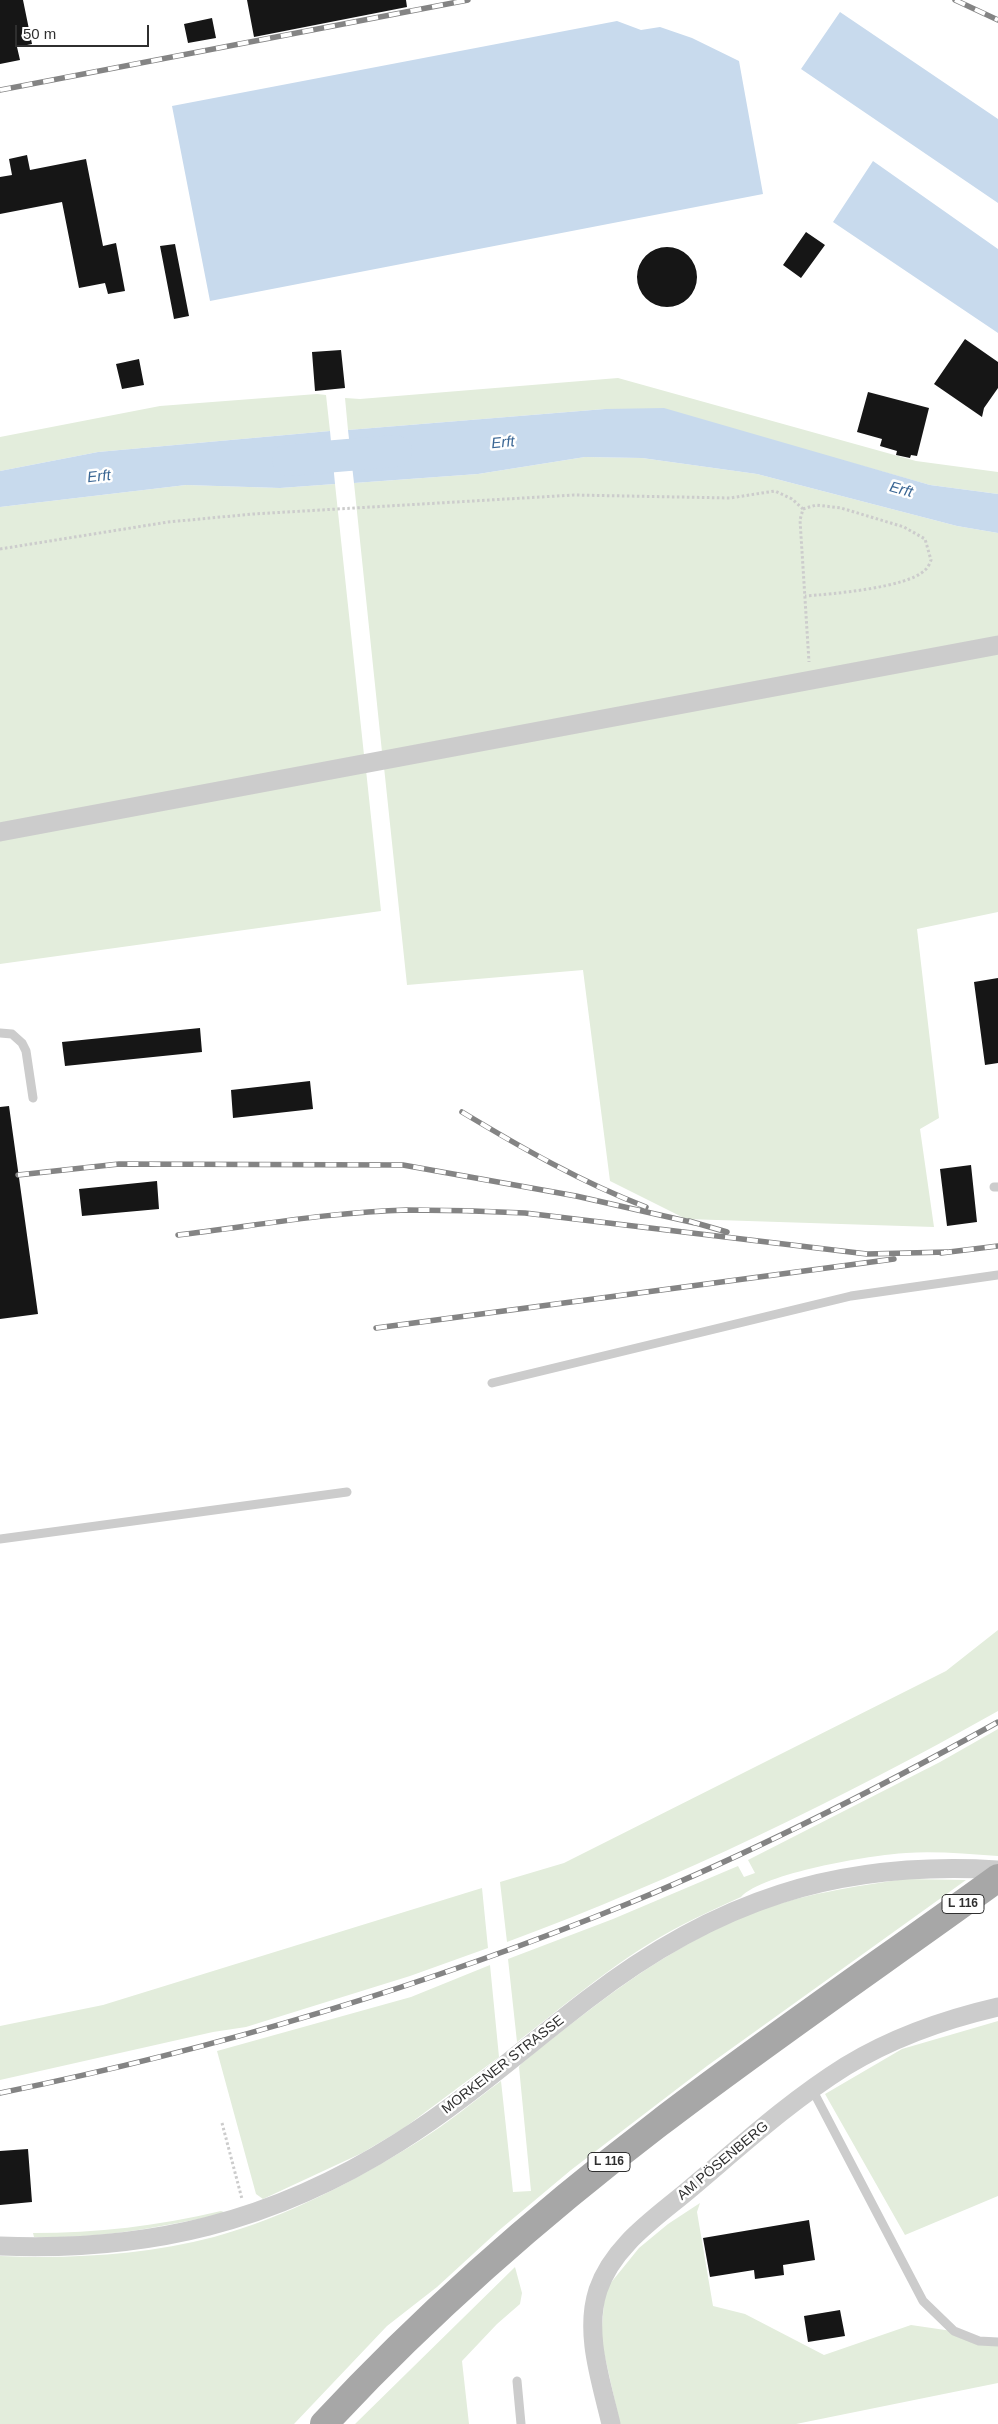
<!DOCTYPE html>
<html>
<head>
<meta charset="utf-8">
<style>
	body { margin:0 }
	#map { position:relative; width:998px; height:2424px; overflow:hidden; background:#fff; font-family:Arial,sans-serif }
	canvas { display:block }
	.scale { position:absolute; left:15px; top:25px; width:134px; height:22px; box-sizing:border-box; border:2px solid #2f2f2f; border-top:0; padding-left:6px; font-size:15px; line-height:18px; white-space:nowrap; color:#2f2f2f; -webkit-text-stroke:4px #fff; paint-order:stroke }
</style>
</head>
<body>
<div id="map">
<canvas width="998" height="2424"></canvas>
<div class="scale">50 m</div>
</div>
<script>
const ctx = document.querySelector('canvas').getContext('2d');
ctx.lineJoin = 'round';
function paint(path, color) { ctx.fillStyle = color; ctx.fill(path, 'evenodd'); }
function strokePath(path, color, width, dash) { ctx.strokeStyle = color; ctx.lineWidth = width; ctx.lineCap = dash ? 'butt' : 'round'; ctx.setLineDash(dash || []); ctx.stroke(path); }
function label(font, color, halo, rows, align = 'center') {
  ctx.font = font + ' Arial,sans-serif'; ctx.lineWidth = 5; ctx.setLineDash([]); ctx.textBaseline = 'middle'; ctx.strokeStyle = halo; ctx.fillStyle = color; for (const [text, x, y, turn = 0] of rows) {
    ctx.save(); ctx.translate(x, y); ctx.rotate((+turn || 0) * Math.PI / 180); ctx.textAlign = isNaN(turn) ? turn : align; if (halo) ctx.strokeText(text, 0, 0); ctx.fillText(text, 0, 0); ctx.restore();
  }
}
paint(new Path2D(`
	M618 378 916 461 998 472V494L930 485 820 454 605 409 348 430 345 398 360 399Z
	M317 394 326 395 330 431 98 452 0 471V437L160 406Z
	M585 457 642 458 757 474 957 526 998 533V639L382 752 354 483 478 474Z
	M335 484 364 755 0 826V507L186 485 280 488Z
	M998 651V912L917 929 939 1118 920 1129 934 1227 686 1219 610 1181 583 970 407 985 384 767Z
	M366 770 381 911 0 964V837Z
	M998 1630V1711C840 1800 677 1879 507 1942L500 1882 564 1863 946 1671Z
	M998 1729V1856C967 1854 936 1851 906 1853 871 1855 763 1873 741 1897 721 1906 701 1915 682 1925 622 1956 570 2001 517 2042L508 1959 613 1919 738 1866 744 1877 755 1873 748 1860 940 1762Z
	M904 1879 966 1880 707 2066 571 2170 497 2232 437 2287 387 2326 294 2424H0V2256C71 2259 145 2255 214 2237 286 2217 355 2181 419 2141 447 2124 474 2101 501 2081L513 2192 531 2191 519 2067 521 2064C593 2006 666 1947 753 1913 801 1894 853 1887 904 1879Z
	M482 1888 488 1948 410 1976 307 2008 246 2027 213 2032 0 2080V2026L103 2005Z
	M490 1965 499 2057 404 2128 362 2153 263 2199 256 2194 217 2051 411 1997Z
	M998 2021V2196L905 2235 825 2094 902 2049Z
	M700 2203 697 2212 713 2306 745 2314 824 2355 911 2325 952 2331 998 2342V2383L796 2424H620L601 2339 605 2290 639 2248 668 2224Z
	M221 2211 227 2213C161 2227 102 2239 34 2237L33 2233C97 2233 158 2226 221 2211Z
	M515 2267 522 2293 520 2304 497 2324 462 2361 469 2424H355Z`), '#e3eddc');
paint(new Path2D(`
	M840 12 998 119V203L801 69Z
	M617 21 641 30 660 27 692 38 739 61 763 194 210 301 172 106Z
	M873 161 998 249V333L833 222Z
	M664 408 930 485 998 494V533L957 526 757 474 642 458 585 457 478 474 354 483 348 430 605 409Z
	M330 431 335 484 280 488 186 485 0 507V471L98 452Z`), '#c8daed');
strokePath(new Path2D(`
	M288 460 396 451`), '#c8daed', 32);
paint(new Path2D(`
	M0 0H23L32 44 17 47 20 60 0 64Z
	M247 0H406L407 7 254 37Z
	M212 18 216 38 188 43 184 24Z
	M27 155 30 170 86 159 103 246 116 243 125 291 108 294 105 283 79 288 62 202 0 214V177L12 175 9 159Z
	M806 232 825 245 801 278 783 265Z
	M175 244 189 316 174 319 160 246Z
	M637 277a30 30 0 1 1 60 0a30 30 0 1 1-60 0Z
	M965 339 998 362V388L984 408 982 417 934 384Z
	M341 350 345 388 315 391 312 352Z
	M139 359 144 385 122 389 116 364Z
	M868 392 929 408 917 456 911 455 910 458 896 455 897 451 880 446 882 439 857 432Z
	M998 978V1063L985 1065 974 982Z
	M200 1028 202 1052 65 1066 62 1042Z
	M310 1081 313 1109 233 1118 231 1090Z
	M9 1106 38 1314 0 1319V1107Z
	M971 1165 977 1222 947 1226 940 1169Z
	M157 1181 159 1209 82 1216 79 1189Z
	M28 2149 32 2202 0 2205V2151Z
	M809 2220 815 2260 783 2265 784 2275 755 2279 754 2270 710 2277 703 2238Z
	M840 2310 845 2336 808 2342 804 2316Z`), '#161616');
strokePath(new Path2D(`
	M803 509 816 505 841 508 904 527 925 539 931 560C930 563 928 568 925 570 907 588 831 594 805 596
	M0 549 168 522 253 514 574 495 730 498 775 491 792 499 803 509 800 520 809 662
	M222 2123 242 2199`), '#ccc', 3, [2.5, 2.5]);
strokePath(new Path2D(`
	M0 1033 12 1034 22 1043 26 1051 33 1098
	M994 1187H998
	M492 1383 851 1296 998 1275
	M0 1539 347 1492
	M812 2089 923 2301 954 2331 979 2341 998 2342
	M517 2381 521 2424`), '#ccc', 9);
strokePath(new Path2D(`
	M0 832 998 645
	M0 2246C148 2252 273 2222 399 2142 466 2100 525 2047 588 1999 715 1901 837 1860 998 1870
	M611 2424C601 2381 584 2333 598 2290 613 2245 657 2217 691 2188 742 2145 790 2101 846 2066 892 2038 946 2019 998 2007`), '#ccc', 19);
strokePath(new Path2D(`
	M324 2424C426 2314 539 2215 658 2124 769 2039 885 1960 998 1878`), '#a7a7a7', 28);
const rail = new Path2D(`
	M955 0 998 20
	M0 90 468 0
	M462 1112C522 1148 581 1182 646 1207
	M18 1175 119 1164 403 1165 576 1196 695 1223
	M689 1221 727 1232
	M178 1235C254 1226 330 1212 407 1210 446 1210 486 1211 525 1213L867 1254 947 1252
	M941 1253 998 1246
	M376 1328 894 1259
	M0 2093C217 2049 427 1986 632 1902 758 1850 879 1788 998 1722`);
strokePath(rail, '#848484', 5.5);
strokePath(rail, '#fff', 4, [11]);
for (const [x, y, w] of [
	[963,1904,42],
	[609,2162,42]
]) { const box = new Path2D(); box.roundRect(x - w / 2, y - 9.5, w, 19, 4); ctx.fillStyle = '#fff'; ctx.fill(box); strokePath(box, '#2f2f2f', 1); }
label('bold 12px', '#2f2f2f', null, [
	["L 116",963,1904],
	["L 116",609,2162]
]);
label('14px', '#2f2f2f', '#fff', [
	["MORKENER STRASSE",503,2065,-38],
	["AM PÖSENBERG",723,2161,-40]
]);
label('italic 15px', '#3a6694', '#fff', [
	["Erft",503,443,-5],
	["Erft",99,477,-6],
	["Erft",901,490,15]
]);
</script>
</body>
</html>
